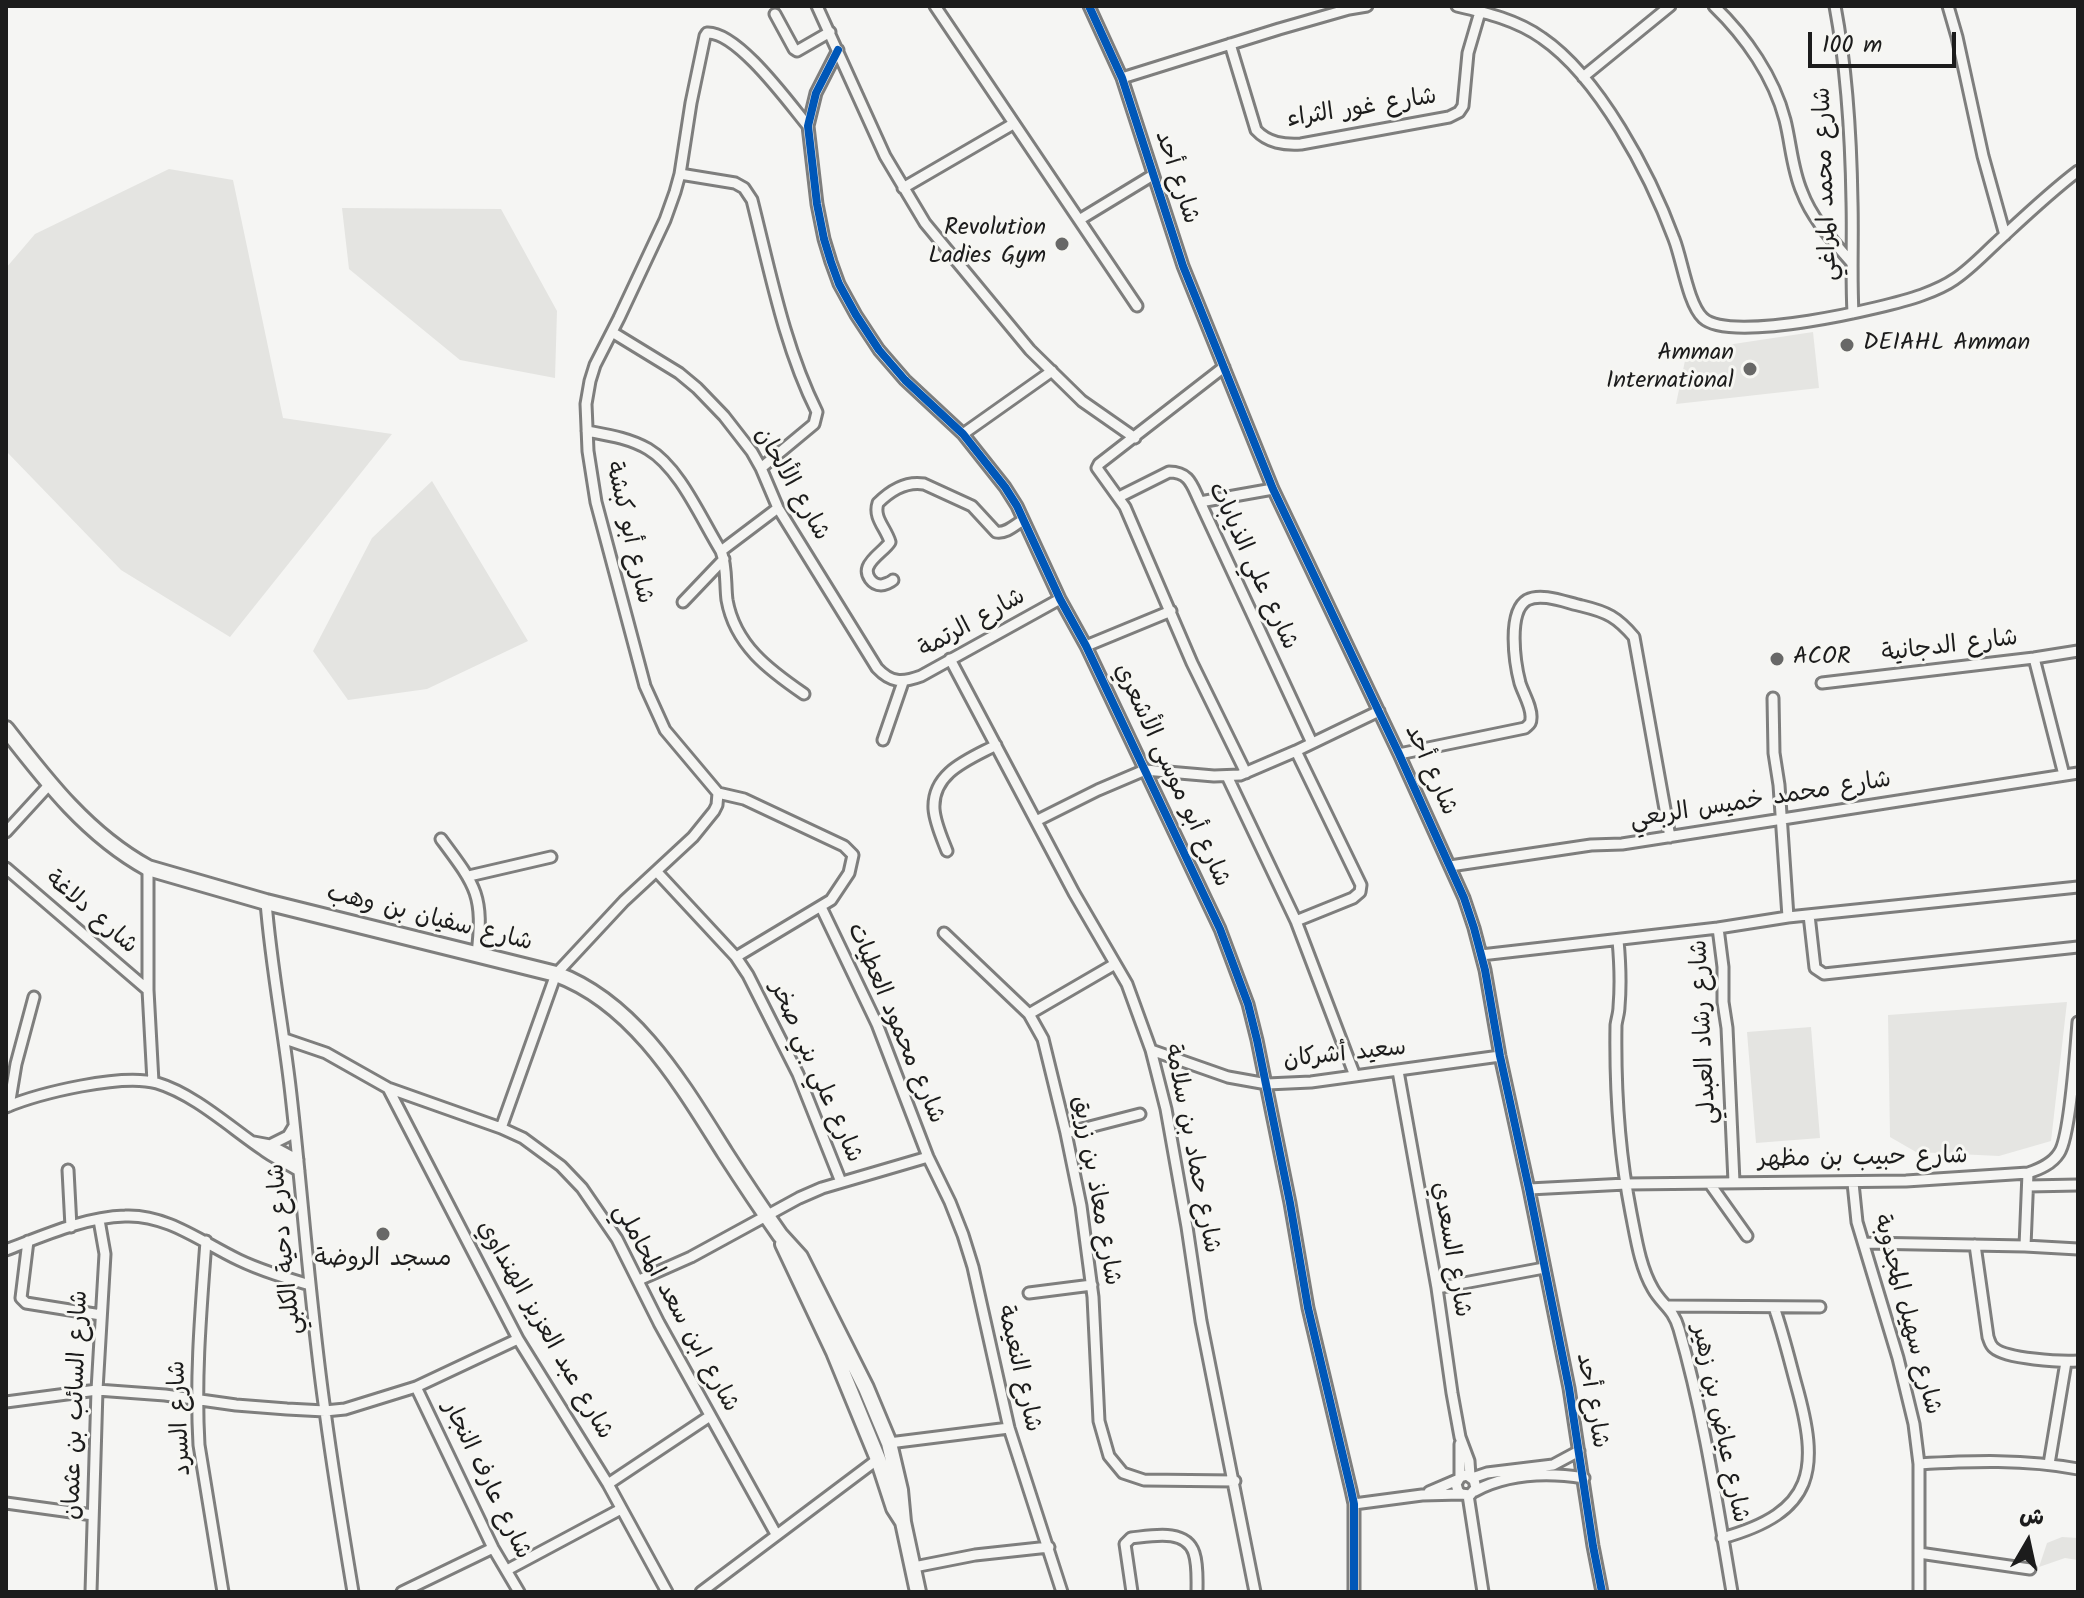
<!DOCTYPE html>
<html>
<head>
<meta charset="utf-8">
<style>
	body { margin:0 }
	#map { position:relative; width:2084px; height:1598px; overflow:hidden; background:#f5f5f3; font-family:Kalam,"Playpen Sans Arabic",sans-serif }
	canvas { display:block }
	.frame { position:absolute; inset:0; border:8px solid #1c1c1c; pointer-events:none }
	.north { position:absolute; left:1988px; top:1502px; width:80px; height:80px; -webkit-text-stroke:6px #f6f6f2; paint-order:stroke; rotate:9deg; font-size:22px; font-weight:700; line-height:32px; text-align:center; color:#1c1c1c }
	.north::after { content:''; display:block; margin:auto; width:28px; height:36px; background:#1c1c1c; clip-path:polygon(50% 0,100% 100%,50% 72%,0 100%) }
	.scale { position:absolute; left:1808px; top:32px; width:148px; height:36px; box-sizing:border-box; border:4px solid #1c1c1c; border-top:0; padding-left:10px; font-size:24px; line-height:28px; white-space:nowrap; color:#1c1c1c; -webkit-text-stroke:6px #f6f6f2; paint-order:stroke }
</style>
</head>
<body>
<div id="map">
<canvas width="2084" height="1598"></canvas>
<div class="frame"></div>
<div class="north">ش</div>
<div class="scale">100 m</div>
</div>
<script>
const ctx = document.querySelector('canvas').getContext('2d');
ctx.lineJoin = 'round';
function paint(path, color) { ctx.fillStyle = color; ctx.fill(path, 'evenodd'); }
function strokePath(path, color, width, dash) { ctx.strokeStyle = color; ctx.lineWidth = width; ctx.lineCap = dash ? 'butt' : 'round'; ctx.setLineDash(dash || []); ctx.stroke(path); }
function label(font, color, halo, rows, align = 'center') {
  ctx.font = font + ' Kalam,"Playpen Sans Arabic",sans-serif'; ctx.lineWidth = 6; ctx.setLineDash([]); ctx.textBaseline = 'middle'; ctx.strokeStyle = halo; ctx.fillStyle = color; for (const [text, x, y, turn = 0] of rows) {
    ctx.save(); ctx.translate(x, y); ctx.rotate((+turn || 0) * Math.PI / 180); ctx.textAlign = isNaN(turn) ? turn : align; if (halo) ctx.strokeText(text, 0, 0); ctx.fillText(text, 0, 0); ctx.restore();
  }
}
paint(new Path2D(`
	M1813 332 1819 388 1676 404 1687 351Z
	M2067 1002 2051 1141 1999 1156 1916 1152 1890 1137 1888 1015Z`), '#e5e5e2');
paint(new Path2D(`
	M169 169 233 180 283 418 392 434 230 637 121 570 6 451V268L35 234Z
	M342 208 501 209 557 311 555 378 460 360 349 269Z
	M432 481 528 641 427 689 348 700 313 651 372 538Z
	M1811 1027 1820 1138 1756 1143 1747 1032Z
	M2062 1537 2078 1538V1560L2065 1558 2039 1567 2047 1543Z`), '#e4e4e1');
const street = new Path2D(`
	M817 6 885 156 925 223 1030 350 1082 401 1135 438
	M935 6 1137 306
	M1089 6 1122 78 1183 266 1273 489 1399 754 1464 898 1474 928 1485 970 1500 1056 1529 1189 1569 1388 1593 1546 1602 1592
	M1457 6C1487 13 1517 20 1542 38 1599 77 1650 174 1674 239 1682 259 1688 304 1703 318 1730 344 1886 308 1922 295 1933 291 1945 286 1955 279 1970 269 1983 255 1996 243 2023 218 2049 193 2078 171
	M1714 6C1746 37 1774 77 1785 120 1791 144 1792 169 1802 192 1812 219 1833 241 1851 262
	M1835 6C1847 70 1851 137 1852 202 1853 239 1851 276 1853 313
	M1948 6 1957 37 1983 156 2005 235
	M775 14 794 49 797 51 830 32
	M1230 44 1256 130C1268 143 1284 145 1301 144L1449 117 1459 112 1463 106 1468 53 1480 12
	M838 50 816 93 808 126 817 204 824 239 831 262 839 284 856 315 879 350 905 380 963 434 1005 487 1017 506 1060 599 1086 646 1220 929 1248 1004 1257 1040 1290 1203 1308 1308 1351 1490 1354 1504V1592
	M1583 77 1670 6
	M1122 78 1279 29 1349 9 1367 6
	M680 174 735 183 744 188 752 200C770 271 784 346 817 412L814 424 761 468
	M903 188 1013 124
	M1079 220 1153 175
	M612 332 679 373 697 388 724 416 752 452 761 468 778 508 877 668C891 683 902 683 921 676L1060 599
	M1224 367 1099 464 1097 468 1125 507 1192 663 1246 773
	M587 431C608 435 629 438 648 449 680 468 701 519 721 551 727 566 725 584 727 600 735 645 769 670 804 694
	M963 434 1052 371
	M1119 497 1169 472C1190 472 1192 486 1200 502L1312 743
	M1200 502 1273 489
	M721 551 778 508
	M893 580C891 582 884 585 881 585 872 585 865 575 868 567 872 557 885 550 890 542 886 528 873 518 878 503 890 491 906 481 924 484L972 506 996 532C1006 534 1015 525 1023 520
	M683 602 724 559
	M1086 646 1171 611
	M2034 658 2064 775
	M950 659 1074 893 1127 984 1151 1050 1166 1109 1187 1227 1201 1321 1255 1592
	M1822 683 2034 658 2078 651
	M883 740 903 682
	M1296 751 1361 885 1360 892 1353 898 1296 921
	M1399 754 1525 728C1529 724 1531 724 1531 718 1532 707 1523 693 1520 683 1515 664 1507 612 1527 600 1542 592 1567 603 1582 606 1607 612 1617 617 1634 637L1670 837
	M1227 776 1296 921 1355 1076
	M718 793 744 799 844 846 853 855 849 873 831 900 736 957
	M1036 821 1098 790 1145 770 1214 776 1240 775 1296 751 1379 711
	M6 832 49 785
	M441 839C476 886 484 895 477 954
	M947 851C942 838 935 823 934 809 932 772 970 759 996 745
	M1450 866 1591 845 1622 844 2078 773
	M6 868 148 990 153 1082
	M148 868V990
	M657 872 736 957 748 975 798 1074 841 1182
	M469 876 551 857
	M266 902C271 967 284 1031 291 1095 303 1201 310 1306 325 1411 333 1471 343 1532 353 1592
	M821 907 877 1024 928 1157 950 1202 963 1235 973 1267 1009 1428 1062 1592
	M1809 915 1815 968 1824 974 2078 947
	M1788 917 2078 887
	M944 933 1029 1014 1043 1039 1066 1133 1081 1206 1093 1297 1099 1421 1109 1456 1123 1473 1144 1480 1235 1481
	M1618 940C1620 962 1621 984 1619 1007 1619 1013 1617 1018 1616 1025 1615 1087 1619 1152 1631 1213 1636 1238 1640 1267 1653 1289 1662 1305 1673 1308 1679 1329 1704 1415 1717 1504 1732 1592
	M1481 955 1718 928
	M1029 1014 1115 964
	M285 1039 326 1053 388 1088 501 1128 523 1138 561 1166 582 1188 617 1239 659 1323 776 1534
	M1151 1050 1228 1077 1267 1084 1311 1082 1500 1056
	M1398 1071 1437 1288 1452 1393 1460 1437 1469 1461 1470 1476
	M388 1088 518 1339 608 1484 667 1592
	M9 1106 16 1064 34 997
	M6 1107C40 1093 122 1073 157 1083 194 1094 231 1128 262 1149 273 1158 287 1163 299 1171
	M501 1128 556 974 624 901 693 837 714 811 717 805 718 793 665 730 645 686 596 502 588 451 586 404 590 381 595 365 619 318 665 220 675 192 680 174 691 103 705 36 707 33C737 31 789 103 808 126
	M1066 1133 1140 1114
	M254 1142 270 1145 298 1160
	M270 1145 288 1136 294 1126
	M68 1170 71 1227
	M2028 1173 2025 1246 2078 1249
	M1734 1182 1727 1028 1723 1002V967L1718 928 1788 917 1779 785 1774 753 1773 698
	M1853 1183 1857 1222 1898 1358 1914 1424 1919 1464V1592
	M1710 1184 1747 1236
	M2028 1186 2078 1185
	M1529 1189 1626 1184 1906 1181 2028 1173C2040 1169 2052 1164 2059 1153 2070 1138 2076 1046 2078 1022
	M28 1241 21 1298 26 1303 101 1315
	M206 1241C201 1309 195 1377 199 1445L223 1592
	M1864 1243 2025 1246
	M1975 1245 1988 1337C1990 1342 1990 1345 1994 1348 2006 1359 2061 1362 2078 1361
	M6 1250C43 1236 85 1217 125 1216 167 1214 203 1243 239 1260 262 1271 286 1278 310 1285
	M639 1280 691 1257 799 1198 822 1188 928 1157
	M1437 1288 1544 1268
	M1029 1293 1092 1285
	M1669 1306 1820 1307
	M416 1387 493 1548 519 1592
	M6 1402 97 1390 165 1395 236 1405 287 1409 325 1411 345 1409 416 1387 518 1339
	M889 1443 1009 1428
	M1919 1464C1972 1461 2025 1459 2078 1469
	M2049 1464 2066 1362
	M1460 1477 1467 1475 1474 1480 1476 1488 1470 1495 1461 1494 1458 1491 1456 1484 1460 1477V1444
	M1472 1478 1487 1473 1553 1465 1579 1451
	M608 1484 710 1416
	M1475 1491C1509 1473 1546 1472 1584 1478
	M1429 1492 1457 1480
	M1468 1495 1483 1592
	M6 1503 93 1515
	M1354 1504 1422 1495 1461 1494
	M1722 1538C1816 1512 1820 1469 1796 1384 1789 1358 1783 1333 1774 1307
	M1919 1553 2030 1569
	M914 1567 975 1555 1049 1547
	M507 1570 621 1509
	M91 1592 97 1390 105 1254 99 1220
	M402 1592 493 1548
	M701 1592 878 1459
	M1132 1592 1125 1544 1131 1538C1151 1536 1186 1528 1194 1553 1198 1565 1197 1580 1197 1592`);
const secondary = new Path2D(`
	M6 729C47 782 88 835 148 868L266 902 556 974C635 1003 682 1085 725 1153 743 1181 761 1208 780 1235L800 1257 866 1388 889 1443 900 1490 903 1522 918 1592
	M783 1244 834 1352 878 1459 894 1508 903 1522`);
strokePath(street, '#7e7e7d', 15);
strokePath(secondary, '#7e7e7d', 20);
strokePath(street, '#f5f5f3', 9);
strokePath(secondary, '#f5f5f3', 14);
strokePath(new Path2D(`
	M1089 6 1122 78 1183 266 1273 489 1399 754 1464 898 1474 928 1485 970 1500 1056 1529 1189 1569 1388 1593 1546 1602 1592
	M838 50 816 93 808 126 817 204 824 239 831 262 839 284 856 315 879 350 905 380 963 434 1005 487 1017 506 1060 599 1086 646 1220 929 1248 1004 1257 1040 1290 1203 1308 1308 1351 1490 1354 1504V1592`), '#0057b8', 8);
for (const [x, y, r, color] of [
	[1062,244,8,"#686867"],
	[1847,345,8,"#686867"],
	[1750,369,8,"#686867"],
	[1777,659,8,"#686867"],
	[383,1234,8,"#686867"]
]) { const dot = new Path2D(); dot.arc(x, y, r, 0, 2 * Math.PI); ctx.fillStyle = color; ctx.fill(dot); strokePath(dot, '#f6f6f2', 3); }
label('24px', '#1c1c1c', '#f6f6f2', [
	["شارع غور الثراء",1362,110,-9],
	["شارع أحد",1175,178,72],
	["شارع محمد المراغي",1828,184,-92],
	["شارع الألحان",790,485,60],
	["شارع أبو كبشة",627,533,77],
	["شارع علي الذيابات",1251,567,65],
	["شارع الرتمة",973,625,-29],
	["شارع الدجانية",1950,648,-7],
	["شارع أحد",1429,771,66],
	["شارع أبو موسى الأشعري",1170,776,65],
	["شارع محمد خميس الربعي",1761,802,-9],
	["شارع دلاغة",90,914,41],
	["شارع سفيان بن وهب",429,920,14],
	["شارع محمود العطيات",894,1024,67],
	["شارع رشاد العبدلي",1706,1032,-93],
	["سعيد أشركان",1345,1056,-6],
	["شارع علي بني صخر",814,1073,66],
	["شارع حماد بن سلامة",1190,1149,79],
	["شارع حبيب بن مظهر",1863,1160,-1],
	["شارع معاذ بن زريق",1094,1191,80],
	["شارع دحية الكلبي",287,1249,-96],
	["شارع السعدي",1449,1250,80],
	["شارع ابن سعد المحاملي",674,1309,61],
	["شارع سهيل المجدوبة",1905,1315,75],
	["شارع عبد العزيز الهنداوي",543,1331,60],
	["شارع النعيمة",1017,1369,77],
	["شارع أحد",1590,1401,80],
	["شارع السائب بن عثمان",78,1405,-88],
	["شارع السرد",182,1418,-93],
	["شارع عياض بن زهير",1718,1424,78],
	["شارع عارف النجار",485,1481,64]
]);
label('24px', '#1c1c1c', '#f6f6f2', [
	["Revolution",1046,230],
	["Ladies Gym",1046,258],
	["DEIAHL Amman",1863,345,"left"],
	["Amman",1734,355],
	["International",1734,383],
	["ACOR",1793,659,"left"],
	["مسجد الروضة",383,1261,"center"]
], 'right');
</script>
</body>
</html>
